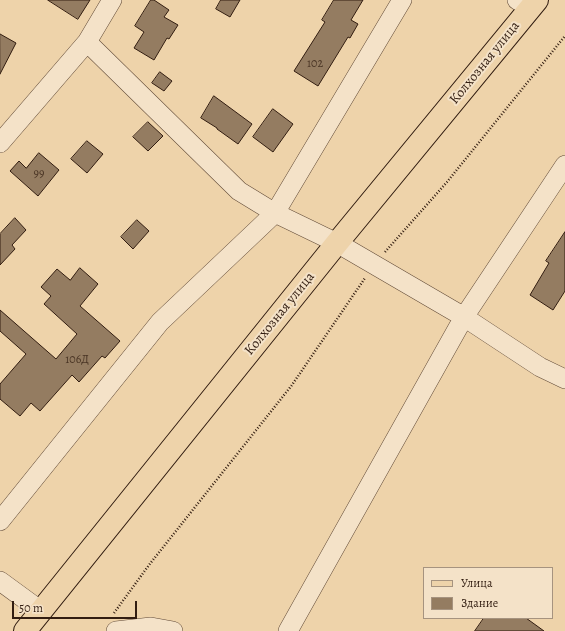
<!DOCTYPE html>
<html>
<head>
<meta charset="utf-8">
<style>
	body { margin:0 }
	#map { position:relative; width:565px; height:631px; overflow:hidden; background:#eed3aa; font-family:Alegreya,serif }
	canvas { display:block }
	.legend { position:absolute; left:423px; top:567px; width:130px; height:52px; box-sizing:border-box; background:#f4e2c8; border:1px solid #a6937f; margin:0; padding:5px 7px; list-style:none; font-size:12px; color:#321d11 }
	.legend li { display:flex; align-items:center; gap:8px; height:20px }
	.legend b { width:20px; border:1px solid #a6937f }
	.scale { position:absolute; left:12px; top:601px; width:125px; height:18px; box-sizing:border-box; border:2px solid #321d11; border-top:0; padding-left:5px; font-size:12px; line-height:14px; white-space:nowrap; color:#321d11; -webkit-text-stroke:3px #f4e2c8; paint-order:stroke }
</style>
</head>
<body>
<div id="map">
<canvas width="565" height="631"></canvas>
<ul class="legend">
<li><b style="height:5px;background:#eed3aa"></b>Улица</li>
<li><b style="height:11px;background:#947c61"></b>Здание</li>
</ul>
<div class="scale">50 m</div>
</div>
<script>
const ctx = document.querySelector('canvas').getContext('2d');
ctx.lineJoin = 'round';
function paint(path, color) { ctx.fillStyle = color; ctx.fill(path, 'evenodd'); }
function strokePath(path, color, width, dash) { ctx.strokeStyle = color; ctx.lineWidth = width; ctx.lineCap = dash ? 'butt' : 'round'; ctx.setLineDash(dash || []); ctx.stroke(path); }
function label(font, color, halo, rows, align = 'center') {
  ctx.font = font + ' Alegreya,serif'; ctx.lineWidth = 4; ctx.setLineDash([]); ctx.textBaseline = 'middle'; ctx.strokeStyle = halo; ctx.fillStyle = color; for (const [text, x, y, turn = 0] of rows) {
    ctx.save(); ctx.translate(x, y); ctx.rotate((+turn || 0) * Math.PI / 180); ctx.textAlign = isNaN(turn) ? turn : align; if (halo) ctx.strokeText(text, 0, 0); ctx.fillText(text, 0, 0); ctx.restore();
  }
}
const building = new Path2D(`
	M48 0H90L78 19Z
	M151 0H154L169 10 164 17 178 25 169 39 167 38 154 60 134 48 144 32 135 26Z
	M221 0H240L230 17 216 9Z
	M334 0H363L351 20 358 24 350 38 348 37 318 86 294 71 325 22 322 20Z
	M0 34 16 43 0 74Z
	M160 72 172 81 164 91 152 83Z
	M214 96 252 124 238 144 217 129V128L201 118Z
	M273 109 293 124 273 152 253 137Z
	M148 122 163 136 148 151 133 137Z
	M87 141 103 154 87 173 71 159Z
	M39 153 59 170 38 196 10 171 19 161 26 168Z
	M15 218 26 230 12 245 15 249 0 265V234Z
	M137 220 149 231 133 249 121 237Z
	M565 232V291L553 310 530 295 549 263 546 261Z
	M80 268 98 284 80 306 120 341 105 358 102 356 79 382 72 375 40 411 31 403 20 416 0 399V384L26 354 0 331V310L56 359 77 334 44 304 51 296 41 287 57 269 70 280Z
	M484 618H526L544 631H475Z`);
paint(building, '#947c61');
strokePath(building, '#321d11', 1);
const minor = new Path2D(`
	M517 0 531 7
	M87 42 239 191 275 213 337 243 464 317 540 367 565 379
	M0 143 87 42 112 0
	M0 521 160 322 275 213 402 0
	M0 581 41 611
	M116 631 151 627 173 631
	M288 631 464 317 565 165`);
const major = new Path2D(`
	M25 631 337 243 537 0`);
strokePath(minor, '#614a37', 20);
strokePath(major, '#321d11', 24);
strokePath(new Path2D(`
	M385 252 447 182 565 36
	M114 613 149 565 292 385 365 278`), '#321d11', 2.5, [1, 2]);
strokePath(minor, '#f4e2c8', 19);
strokePath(major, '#eed3aa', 22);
label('12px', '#4a3525', null, [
	["102",315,64],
	["99",39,174],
	["106Д",77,360]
]);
label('14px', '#321d11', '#f4e2c8', [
	["Колхозная улица",485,63,-51],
	["Колхозная улица",280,314,-51]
]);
</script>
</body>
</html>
